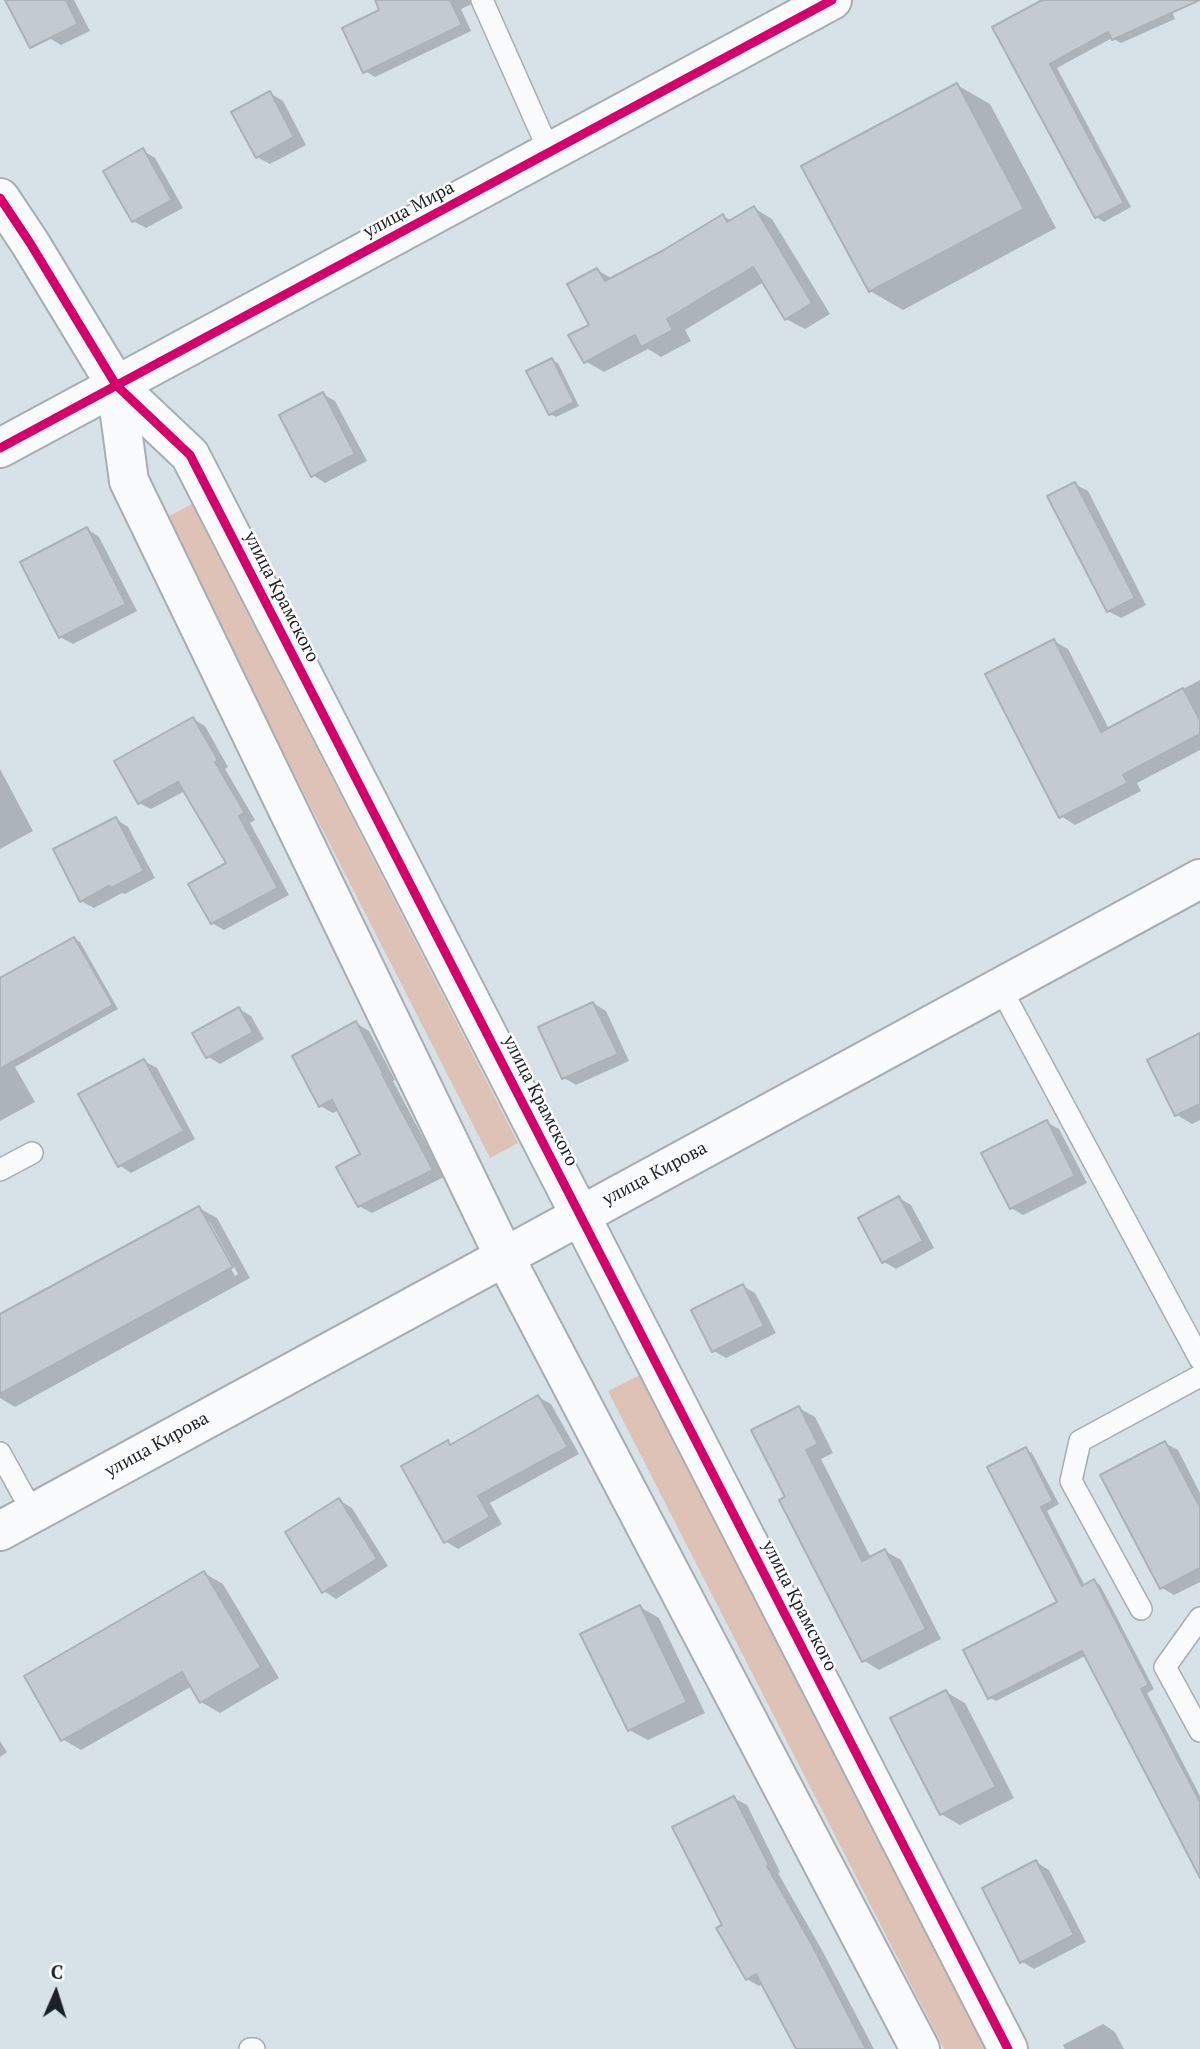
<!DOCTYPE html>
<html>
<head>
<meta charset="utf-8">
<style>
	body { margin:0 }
	#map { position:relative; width:1200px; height:2049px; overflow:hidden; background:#d7e2e8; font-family:"PT Serif",serif }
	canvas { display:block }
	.north { position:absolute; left:21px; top:1958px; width:70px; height:70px; -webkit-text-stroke:5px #fff; paint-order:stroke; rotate:3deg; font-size:19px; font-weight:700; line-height:28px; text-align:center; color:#1b2125 }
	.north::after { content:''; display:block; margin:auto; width:24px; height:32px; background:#1b2125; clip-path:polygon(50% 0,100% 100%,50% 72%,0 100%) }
</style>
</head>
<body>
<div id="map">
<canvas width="1200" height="2049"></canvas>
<div class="north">С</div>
</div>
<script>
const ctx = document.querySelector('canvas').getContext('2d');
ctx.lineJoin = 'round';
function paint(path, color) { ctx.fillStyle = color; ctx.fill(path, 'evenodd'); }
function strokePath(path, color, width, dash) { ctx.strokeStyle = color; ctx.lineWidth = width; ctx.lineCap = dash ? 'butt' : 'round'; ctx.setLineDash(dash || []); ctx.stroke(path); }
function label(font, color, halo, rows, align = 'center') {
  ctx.font = font + ' "PT Serif",serif'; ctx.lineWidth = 5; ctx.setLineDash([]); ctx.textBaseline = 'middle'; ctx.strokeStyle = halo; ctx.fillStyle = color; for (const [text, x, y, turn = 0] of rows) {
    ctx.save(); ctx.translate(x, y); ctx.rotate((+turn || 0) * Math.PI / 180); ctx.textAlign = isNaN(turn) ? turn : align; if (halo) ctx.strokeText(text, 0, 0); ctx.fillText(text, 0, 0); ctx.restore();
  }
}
paint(new Path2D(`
	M192 504 518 1143 490 1158 164 519Z
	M646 1372 990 2049H944L608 1391Z`), '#dec2b5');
paint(new Path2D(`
	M7 0H74L90 31 61 45 49 38Z
	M376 0H481L461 9 471 31 375 77 365 71 382 11Z
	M1046 0H1167L1175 19 1121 43 1112 38 1057 68 1131 207 1104 222 1096 217 995 27Z
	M957 85 990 104 1056 228 903 310 870 291Z
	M270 93 283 101 306 145 270 164 257 157Z
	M142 150 155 158 183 208 146 228 133 221Z
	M754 208 772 219 830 314 805 329 786 319 764 282 685 330 691 341 661 357 648 349 604 372 585 361 597 270 613 279 663 253 723 216 732 221Z
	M552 360 558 363 579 406 556 417 550 414Z
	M323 394 335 401 367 461 325 483 313 475Z
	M1075 484 1088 491 1146 605 1121 618 1108 611Z
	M87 529 99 537 137 611 73 644 60 637Z
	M1054 641 1068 649 1109 729 1200 680V750L1137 783 1141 791 1075 825 1061 816Z
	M193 719 205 726 228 767 225 769 255 820 250 823 289 895 224 930 212 923 228 864 185 791 151 809 139 803Z
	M0 769 33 831 0 849Z
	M116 819 128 827 155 878 125 894 122 893 94 908 81 901Z
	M74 939 80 942 118 1009 15 1067 35 1102 0 1121V980Z
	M593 1003 606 1011 629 1061 576 1085 564 1078Z
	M239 1009 251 1016 264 1039 220 1064 207 1056Z
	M356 1023 369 1031 395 1080 393 1081 444 1177 372 1213 359 1206 363 1155 339 1110 333 1113 320 1106Z
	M1200 1035V1120L1192 1124 1177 1115 1149 1061Z
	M144 1061 157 1068 195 1139 131 1173 119 1165Z
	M1046 1122 1059 1129 1087 1183 1023 1215 1011 1208Z
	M899 1198 911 1205 934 1248 896 1269 884 1262Z
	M199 1208 217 1218 250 1278 15 1407 0 1398V1316ZM205 1221H209L238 1274 235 1276Z
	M743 1286 755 1293 776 1333 726 1358 714 1351Z
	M538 1397 551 1404 579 1454 490 1503 502 1524 458 1549 445 1541 448 1442 453 1446Z
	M799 1408 815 1417 833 1453 821 1459 871 1558 885 1551 901 1560 941 1639 879 1670 863 1660 787 1498Z
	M1165 1443 1178 1450 1200 1493V1582L1174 1595 1162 1588Z
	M1026 1449 1032 1453 1059 1504 1047 1511 1085 1586 1094 1581 1100 1585 1154 1689 1147 1693 1200 1796V1874L1087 1655 996 1701 989 1697 1060 1603Z
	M339 1500 352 1508 388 1566 336 1599 324 1591Z
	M204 1573 223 1584 279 1678 220 1713 201 1702 192 1686 81 1750 62 1739Z
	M640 1607 659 1618 705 1713 648 1740 629 1730Z
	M946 1692 965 1703 1014 1798 960 1825 941 1814Z
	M0 1741 7 1752 0 1757Z
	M734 1798 747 1805 780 1872 778 1873 823 1952 874 2049H802L763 1984 759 1986 747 1979 724 1926Z
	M1036 1862 1049 1870 1086 1942 1034 1969 1021 1961Z
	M1103 2024 1115 2032 1124 2049H1065L1063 2045Z`), '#0003');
const building = new Path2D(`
	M5 0H66L78 24 30 48Z
	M375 0H450L462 25 363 73 342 28 379 10Z
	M1042 0H1200L1112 40 1108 32 1050 64 1124 203 1095 218 992 27Z
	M957 83 1024 209 869 292 801 166Z
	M270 91 294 137 256 158 231 112Z
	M143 148 172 200 132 222 103 171Z
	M754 206 812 303 785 320 753 267 667 319 673 330 641 347 635 335 584 363 568 335 589 325 567 284 597 268 605 281 662 251 723 214 727 222Z
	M552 358 574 402 549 415 526 371Z
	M323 392 355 454 311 477 279 415Z
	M1075 482 1135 598 1107 612 1047 496Z
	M87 527 126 604 59 638 20 562Z
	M1054 639 1101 732 1183 688 1200 720V734L1123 775 1128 783 1059 818 985 674Z
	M193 717 218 760 215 762 245 813 239 816 278 888 211 924 188 884 226 863 178 782 138 804 114 761Z
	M116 817 144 871 111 888 109 886 80 902 53 849Z
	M74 937 113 1005 0 1069V978Z
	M593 1002 618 1054 562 1079 538 1027Z
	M239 1007 253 1032 206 1058 192 1033Z
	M356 1021 383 1073 382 1074 433 1170 358 1207 336 1167 360 1154 332 1100 319 1107 292 1056Z
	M1200 1033V1104L1175 1116 1147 1060Z
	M144 1059 184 1131 118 1167 78 1094Z
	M1047 1120 1075 1176 1010 1209 981 1153Z
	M899 1196 923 1241 882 1263 858 1218Z
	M199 1206 233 1267 0 1394V1314Z
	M743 1284 764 1326 712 1352 691 1310Z
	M538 1395 568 1447 478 1496 490 1517 444 1543 401 1466 448 1440 450 1445Z
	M799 1406 818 1444 806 1450 862 1561 885 1549 926 1629 862 1662 779 1500 785 1497 751 1430Z
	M1165 1441 1200 1507V1568L1160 1589 1100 1475Z
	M1026 1447 1053 1501 1041 1507 1082 1586 1094 1579 1149 1685 1141 1689 1200 1802V1878L1082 1651 988 1699 963 1650 1057 1602 987 1467Z
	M339 1498 377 1559 322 1593 285 1532Z
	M204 1571 261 1667 200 1703 182 1672 61 1741 24 1676Z
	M640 1605 687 1702 628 1731 580 1634Z
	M946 1690 996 1787 940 1815 890 1718Z
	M734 1796 769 1865 767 1866 811 1943 866 2049H796L756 1974 746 1980 716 1928 722 1925 672 1827Z
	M1036 1860 1074 1935 1020 1963 982 1888Z`);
paint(building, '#c3cbd0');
strokePath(building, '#aab2b6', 2);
const lane = new Path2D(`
	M482 0 550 153
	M1000 987 1200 1359
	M0 1170 32 1153
	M0 1453 33 1513
	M1141 1609 1071 1481 1080 1441 1200 1376
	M1200 1618 1165 1667 1200 1731
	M250 2049H254`);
const street = new Path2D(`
	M0 198 30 243 116 385 190 455 1008 2049
	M116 385 129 481 504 1256 920 2049
	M0 448 832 0`);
const secondary = new Path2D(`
	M0 1531 1200 879`);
strokePath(lane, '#a6aeb3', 24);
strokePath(street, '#a6aeb3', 42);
strokePath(secondary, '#a6aeb3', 42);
strokePath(lane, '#f9fbfc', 21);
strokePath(street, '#f9fbfc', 38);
strokePath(secondary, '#f9fbfc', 38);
strokePath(new Path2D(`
	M0 198 30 243 116 385 190 455 1008 2049
	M0 448 832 0`), '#d6006c', 9);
label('18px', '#1b2125', '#fff', [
	["улица Мира",409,210,-28],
	["улица Крамского",281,597,63],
	["улица Крамского",540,1101,63],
	["улица Кирова",655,1174,-28],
	["улица Кирова",157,1445,-29],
	["улица Крамского",799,1606,63]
]);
</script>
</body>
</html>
